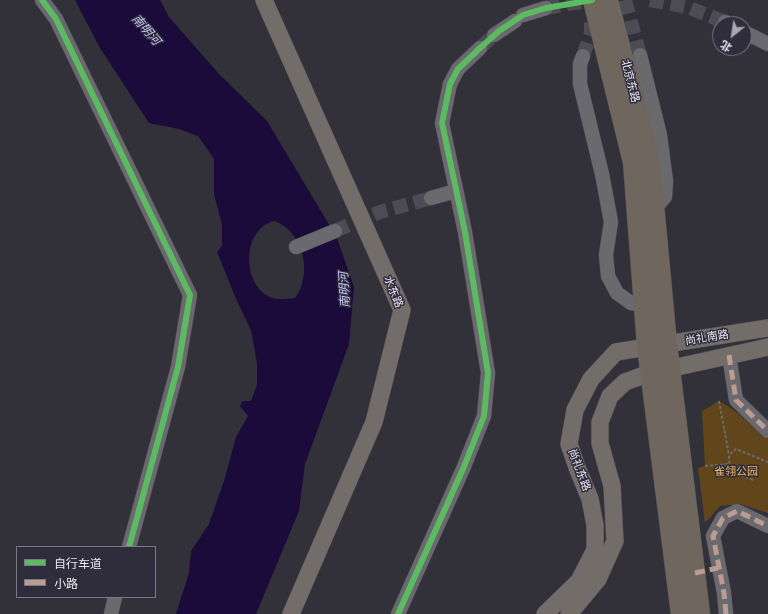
<!DOCTYPE html>
<html>
<head>
<meta charset="utf-8">
<style>
	body { margin:0 }
	#map { position:relative; width:768px; height:614px; overflow:hidden; background:#323038; font-family:Karla,"Noto Sans SC",sans-serif }
	canvas { display:block }
	.legend { position:absolute; left:16px; top:546px; width:140px; height:52px; box-sizing:border-box; background:#2f2d3c; border:1px solid #797885; margin:0; padding:5px 7px; list-style:none; font-size:12px; color:#e9e8f2 }
	.legend li { display:flex; align-items:center; gap:8px; height:20px }
	.legend b { width:20px; border:1px solid #797885 }
	.north { position:absolute; left:712px; top:16px; width:40px; height:40px; box-sizing:border-box; background:#2f2d3c; border:1px solid #797885; border-radius:50%; rotate:210deg; font-size:11px; font-weight:700; line-height:16px; text-align:center; color:#e9e8f2 }
	.north::after { content:''; display:block; margin:auto; width:14px; height:18px; background:#a9a8b1; clip-path:polygon(50% 0,100% 100%,50% 72%,0 100%) }
</style>
</head>
<body>
<div id="map">
<canvas width="768" height="614"></canvas>
<ul class="legend">
<li><b style="height:5px;background:#5cba63"></b>自行车道</li>
<li><b style="height:5px;background:#b99d93"></b>小路</li>
</ul>
<div class="north">北</div>
</div>
<script>
const ctx = document.querySelector('canvas').getContext('2d');
ctx.lineJoin = 'round';
function paint(path, color) { ctx.fillStyle = color; ctx.fill(path, 'evenodd'); }
function strokePath(path, color, width, dash) { ctx.strokeStyle = color; ctx.lineWidth = width; ctx.lineCap = dash ? 'butt' : 'round'; ctx.setLineDash(dash || []); ctx.stroke(path); }
function label(font, color, halo, rows, align = 'center') {
  ctx.font = font + ' Karla,"Noto Sans SC",sans-serif'; ctx.lineWidth = 3; ctx.setLineDash([]); ctx.textBaseline = 'middle'; ctx.strokeStyle = halo; ctx.fillStyle = color; for (const [text, x, y, turn = 0] of rows) {
    ctx.save(); ctx.translate(x, y); ctx.rotate((+turn || 0) * Math.PI / 180); ctx.textAlign = isNaN(turn) ? turn : align; if (halo) ctx.strokeText(text, 0, 0); ctx.fillText(text, 0, 0); ctx.restore();
  }
}
paint(new Path2D(`
	M719 401C738 410 750 427 768 438V513L740 504 720 506 705 523 698 468 705 466 702 411Z`), '#61461c');
paint(new Path2D(`
	M75 0H160L169 17 219 74 267 121 337 238 354 287 349 344 305 464 299 511 256 614H176L189 573 191 551 209 524 225 478 236 437 248 416 240 406 243 401H251L257 385V363L251 330 237 301 217 252 222 246V225L214 194V159L198 136 179 129 149 123 100 48ZM274 221C304 231 313 274 295 298 285 299 275 301 266 295 242 279 243 229 274 221Z`), '#1a0b3a');
strokePath(new Path2D(`
	M625 0 640 55
	M650 0 687 7 725 22
	M546 8 592 0
	M480 48 494 35
	M583 56 591 33V16
	M335 231 380 212 431 198`), '#4d4c54', 14, [14, 7]);
const minor = new Path2D(`
	M42 0 56 19 190 295 178 367 129 547
	M523 15 546 8
	M725 22 730 24
	M744 32 768 44
	M494 35 515 21
	M640 55 660 135 666 181 665 197 654 209
	M583 56 580 64V84L602 174 611 222 606 255 608 276 617 293 631 303 644 306
	M431 198 456 191
	M296 247 335 231
	M729 355 736 400 768 431
	M111 614 115 597
	M398 614 463 469 484 416 488 373 465 232 442 123 450 84 458 69 480 48
	M726 614 724 593 713 536 723 518 737 511 768 526`);
const major = new Path2D(`
	M264 0 402 310 374 422 291 614
	M545 614 579 581 595 550V525L590 499 578 470 569 444 575 410 591 379 616 352 768 328
	M569 614 598 579 615 541 612 486 600 443V422L610 396 625 382 650 373 768 347`);
const highway = new Path2D(`
	M593 0 633 162 647 346 681 614
	M608 0 650 162 667 344 700 614`);
strokePath(minor, '#504f56', 15);
strokePath(major, '#504f56', 18);
strokePath(highway, '#504f56', 21);
strokePath(new Path2D(`
	M719 401 729 455
	M705 466 728 464
	M753 480C738 474 728 473 729 455L736 449 768 462`), '#6b6b70', 2, [3, 2]);
strokePath(minor, '#69696e', 14);
strokePath(major, '#736d69', 17);
strokePath(highway, '#6f675e', 20);
strokePath(new Path2D(`
	M729 355 736 400 768 431
	M695 573 718 568
	M726 614 724 593 713 536 723 518 737 511 768 526`), '#b99d93', 5, [10, 5]);
strokePath(new Path2D(`
	M42 0 56 19 190 295 178 367 129 547
	M398 614 463 469 484 416 488 373 465 232 442 123 450 84 458 69 480 48 499 31 523 15 546 8 592 0`), '#5cba63', 6);
label('11px', '#e9e8f2', '#2f2d3c', [
	["北京东路",630,81,76],
	["水东路",393,292,68],
	["尚礼南路",707,338,-9],
	["尚礼东路",579,470,69]
]);
label('11px', '#f0b863', '#2f2d3c', [
	["雀翎公园",736,472]
]);
label('italic 12px', '#cac3f8', '#2f2d3c', [
	["南明河",146,30,49],
	["南明河",345,290,-93]
]);
</script>
</body>
</html>
